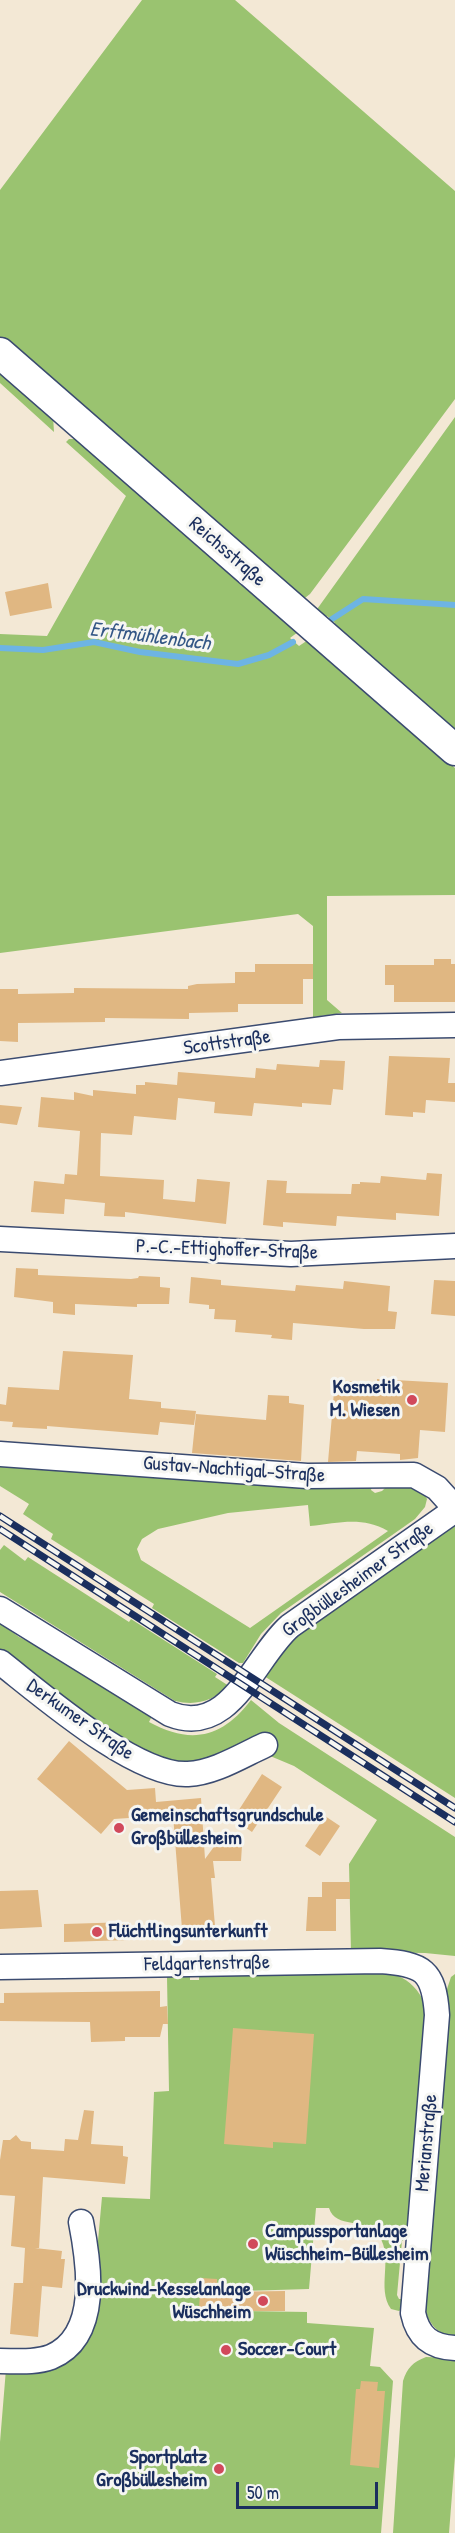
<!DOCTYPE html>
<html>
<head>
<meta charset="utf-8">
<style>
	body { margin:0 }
	#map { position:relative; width:455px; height:2533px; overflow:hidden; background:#f3e8d5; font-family:"Patrick Hand",sans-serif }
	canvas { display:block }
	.scale { position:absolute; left:236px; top:2482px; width:142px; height:27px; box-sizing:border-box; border:3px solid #1b2f5e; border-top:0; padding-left:8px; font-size:18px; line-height:21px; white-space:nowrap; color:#1b2f5e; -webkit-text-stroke:4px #f6f6f2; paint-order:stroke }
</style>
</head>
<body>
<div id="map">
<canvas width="455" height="2533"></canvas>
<div class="scale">50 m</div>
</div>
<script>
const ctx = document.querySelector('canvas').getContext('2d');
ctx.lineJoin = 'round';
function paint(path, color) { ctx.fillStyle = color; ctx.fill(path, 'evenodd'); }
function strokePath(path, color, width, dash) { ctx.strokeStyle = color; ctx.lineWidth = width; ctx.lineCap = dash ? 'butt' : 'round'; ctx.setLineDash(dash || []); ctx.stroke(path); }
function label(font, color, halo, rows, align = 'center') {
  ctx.font = font + ' "Patrick Hand",sans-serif'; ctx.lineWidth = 6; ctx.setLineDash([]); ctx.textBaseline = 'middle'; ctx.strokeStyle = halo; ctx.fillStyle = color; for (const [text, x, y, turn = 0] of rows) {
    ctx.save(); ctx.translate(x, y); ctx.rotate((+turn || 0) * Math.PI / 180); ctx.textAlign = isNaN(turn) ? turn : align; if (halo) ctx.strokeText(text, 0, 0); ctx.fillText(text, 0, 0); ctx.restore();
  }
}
paint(new Path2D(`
	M142 0H235L455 191V399L310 594 301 601 0 337V190Z
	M0 370 53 416 54 432 0 383Z
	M455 417V735L331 626 335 623 327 616 321 618 315 612Z
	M69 439H79L298 632 290 638 299 646 308 640 455 768V895L327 896V1000L342 1013 313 1017V926L298 914 0 953V634L47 636 126 496 66 442Z
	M0 1465 372 1486 371 1490 375 1493 382 1491 388 1485C403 1485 420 1484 427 1499L425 1507 415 1519 281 1613 261 1634 243 1663H239L152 1608 154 1604 51 1539 53 1534 23 1514 29 1504 0 1486ZM308 1505 310 1526C339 1523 362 1516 388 1531L250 1628 141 1560 137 1549 142 1539 158 1529 228 1513Z
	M455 1524V1798L264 1676 282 1645Z
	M4 1545 25 1561 28 1557 129 1622 131 1619 217 1674 215 1677 229 1686C212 1701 197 1706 175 1701L0 1592V1550Z
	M0 1623 19 1637 56 1655 152 1716 149 1722C191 1745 222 1738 251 1700L279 1723 455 1837V1956L425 1953 351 1952 349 1864 377 1820 294 1766 263 1753 223 1756 189 1764 139 1754 0 1654Z
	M328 1971C367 1972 407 1962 425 2004L411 2239H405L402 2241 397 2295 399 2299H406L403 2308 399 2311 391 2309C376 2288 394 2258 379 2236 365 2216 336 2230 329 2208H316L309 2289 242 2291V2311L307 2312V2323L374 2328 370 2366 380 2367 393 2381 381 2533H0V2442L6 2369H28L91 2317 102 2197 150 2199 154 2092 169 2091 167 1977H190V1980H199V1976L322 1974Z
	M455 1974V2340C435 2332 428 2323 423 2302L447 1989 451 1977Z
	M426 2357 455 2358V2456L449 2533H393L403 2381C407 2368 413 2362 426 2357Z`), '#9ac370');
strokePath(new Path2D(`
	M332 619 363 599 455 605
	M0 648 43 650 94 642 140 652 238 664 269 655 293 642`), '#6db4e4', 6);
paint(new Path2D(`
	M48 583 52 608 10 616 5 592Z
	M434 959H451V964H455V1002H394V985H385V965H434Z
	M255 964H313V979H303V1004H238V1012L189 1013V1019L105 1018V1022L18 1023V1042L0 1041V989H18V994L74 993V988L188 989V986L197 984 235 983V972H255Z
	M389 1056 450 1058 448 1083H455V1102L426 1100 425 1113 413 1112V1117L385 1115Z
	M320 1060 345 1061 343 1090 333 1089 331 1105 302 1103V1107L254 1103 252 1116 214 1113 215 1102 178 1098 176 1120 134 1116 132 1135 101 1133 100 1176 164 1180 163 1199 195 1202 197 1179 230 1182 226 1224 125 1212V1217L104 1216 105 1203 65 1199 64 1214 31 1212 34 1181 64 1184 65 1174 77 1175 80 1131 38 1127 41 1097 74 1100V1092L93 1096V1090L136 1094V1085H145V1082L177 1085 178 1072 255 1078 256 1068 276 1070 277 1064 319 1067Z
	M0 1105 22 1107 17 1125 0 1123Z
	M427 1173 442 1174 439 1216 396 1213V1220L337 1216 336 1226 283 1222V1227L263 1225 267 1180 287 1181 286 1193 351 1194 352 1184H360V1182L380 1183 381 1176 426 1180Z
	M16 1268 38 1269V1275L131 1279 138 1278 139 1276 160 1277V1287L170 1288 169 1304H137V1307L75 1304V1315L53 1313V1302L14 1297Z
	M191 1277 221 1280V1285L295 1291 296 1285 343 1289 344 1281 390 1286 388 1311 397 1312 395 1329H364L293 1323 292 1340 271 1338 272 1335 235 1332 236 1320 214 1319 215 1309H209V1305L189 1303Z
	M434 1280 455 1281V1316L431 1314Z
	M63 1351 133 1355 129 1399 161 1402V1408L196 1411 194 1425 160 1422 158 1435 47 1426V1429L30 1428 12 1427 13 1422 0 1421V1404L6 1405 8 1387 59 1390Z
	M377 1379 448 1383 445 1432 420 1430 418 1458 400 1460V1454L357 1451 356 1461 328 1462 335 1380 377 1383Z
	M268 1395 289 1396V1403L304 1405 301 1461 192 1453 196 1414 266 1420Z
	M69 1741 127 1790 155 1788 156 1802 201 1798 205 1859 216 1844 242 1845 241 1861H213L215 1878H211L215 1926 182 1929 173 1815 114 1819 101 1834 37 1779Z
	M262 1774 282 1787 252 1832 233 1819Z
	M325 1816 340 1826 320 1856 305 1846Z
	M322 1882H350V1899H336V1931H306L308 1897H322Z
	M38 1890 42 1927 0 1929V1891Z
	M130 1922V1940L64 1942V1924Z
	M160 1991V2007L167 2006 168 2024H163L160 2037H125V2041L91 2042 90 2022 0 2021V2003H4V1993Z
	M233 2028 314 2034 306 2144 273 2142V2148L224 2144Z
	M84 2110 94 2111 91 2144 123 2146V2156L128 2157 125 2184 43 2177 39 2249 35 2248 62 2251 61 2259H65L62 2288 42 2286 38 2337 10 2334 14 2283H23L25 2248 11 2246 15 2196 0 2195V2160L3 2140H10L16 2135 21 2141 31 2142V2149L64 2151 65 2139 78 2140Z
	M201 2278 217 2279V2292L285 2291V2311H242L199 2308Z
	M361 2381 378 2382 377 2391H385L379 2468 350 2465 356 2389H360Z`), '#e0b782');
const minor = new Path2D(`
	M0 1073 338 1027 455 1025
	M0 1239 291 1254 455 1246
	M0 1454 307 1476 414 1475 437 1488 455 1508
	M0 1609 170 1714C231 1738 254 1657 290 1626L455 1510
	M0 1662C41 1694 136 1777 188 1774 214 1773 241 1756 265 1745
	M0 1967 380 1961C423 1964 434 1970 437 2015L413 2313C418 2337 431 2347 455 2348
	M0 2361C17 2361 35 2363 51 2357 101 2336 89 2263 81 2222`);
const major = new Path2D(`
	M0 353 455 750`);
strokePath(minor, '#3b4b70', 27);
strokePath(major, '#3b4b70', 33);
strokePath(minor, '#fff', 24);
strokePath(major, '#fff', 30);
const rail = new Path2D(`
	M0 1516 455 1808
	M0 1529 455 1822`);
strokePath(rail, '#1b2f5e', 7);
strokePath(rail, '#f6f6f2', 4.5, [14]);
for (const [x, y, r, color] of [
	[412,1400,6,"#d1495b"],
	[119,1828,6,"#d1495b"],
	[97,1932,6,"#d1495b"],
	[253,2244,6,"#d1495b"],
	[263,2301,6,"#d1495b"],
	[226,2350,6,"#d1495b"],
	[219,2469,6,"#d1495b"]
]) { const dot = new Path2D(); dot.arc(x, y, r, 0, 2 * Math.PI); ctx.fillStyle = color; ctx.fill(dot); strokePath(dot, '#f6f6f2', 2); }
label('20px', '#1b2f5e', '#f6f6f2', [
	["Reichsstraße",227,552,41],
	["Scottstraße",227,1043,-8],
	["P.-C.-Ettighoffer-Straße",227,1250,2],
	["Gustav-Nachtigal-Straße",234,1470,4],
	["Großbüllesheimer Straße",358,1580,-36],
	["Derkumer Straße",80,1720,35],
	["Feldgartenstraße",207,1964,-1],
	["Merianstraße",427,2143,-85]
]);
label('bold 20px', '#1b2f5e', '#f6f6f2', [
	["Kosmetik",400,1388,"right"],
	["M. Wiesen",400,1411,"right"],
	["Gemeinschaftsgrundschule",131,1816],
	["Großbüllesheim",131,1839],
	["Flüchtlingsunterkunft",109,1932],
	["Campussportanlage",265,2232],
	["Wüschheim-Büllesheim",265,2255],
	["Druckwind-Kesselanlage",251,2290,"right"],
	["Wüschheim",251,2313,"right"],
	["Soccer-Court",238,2350],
	["Sportplatz",207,2458,"right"],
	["Großbüllesheim",207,2481,"right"]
], 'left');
label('italic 21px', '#345786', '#f6f6f2', [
	["Erftmühlenbach",150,637,7]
]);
</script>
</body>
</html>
